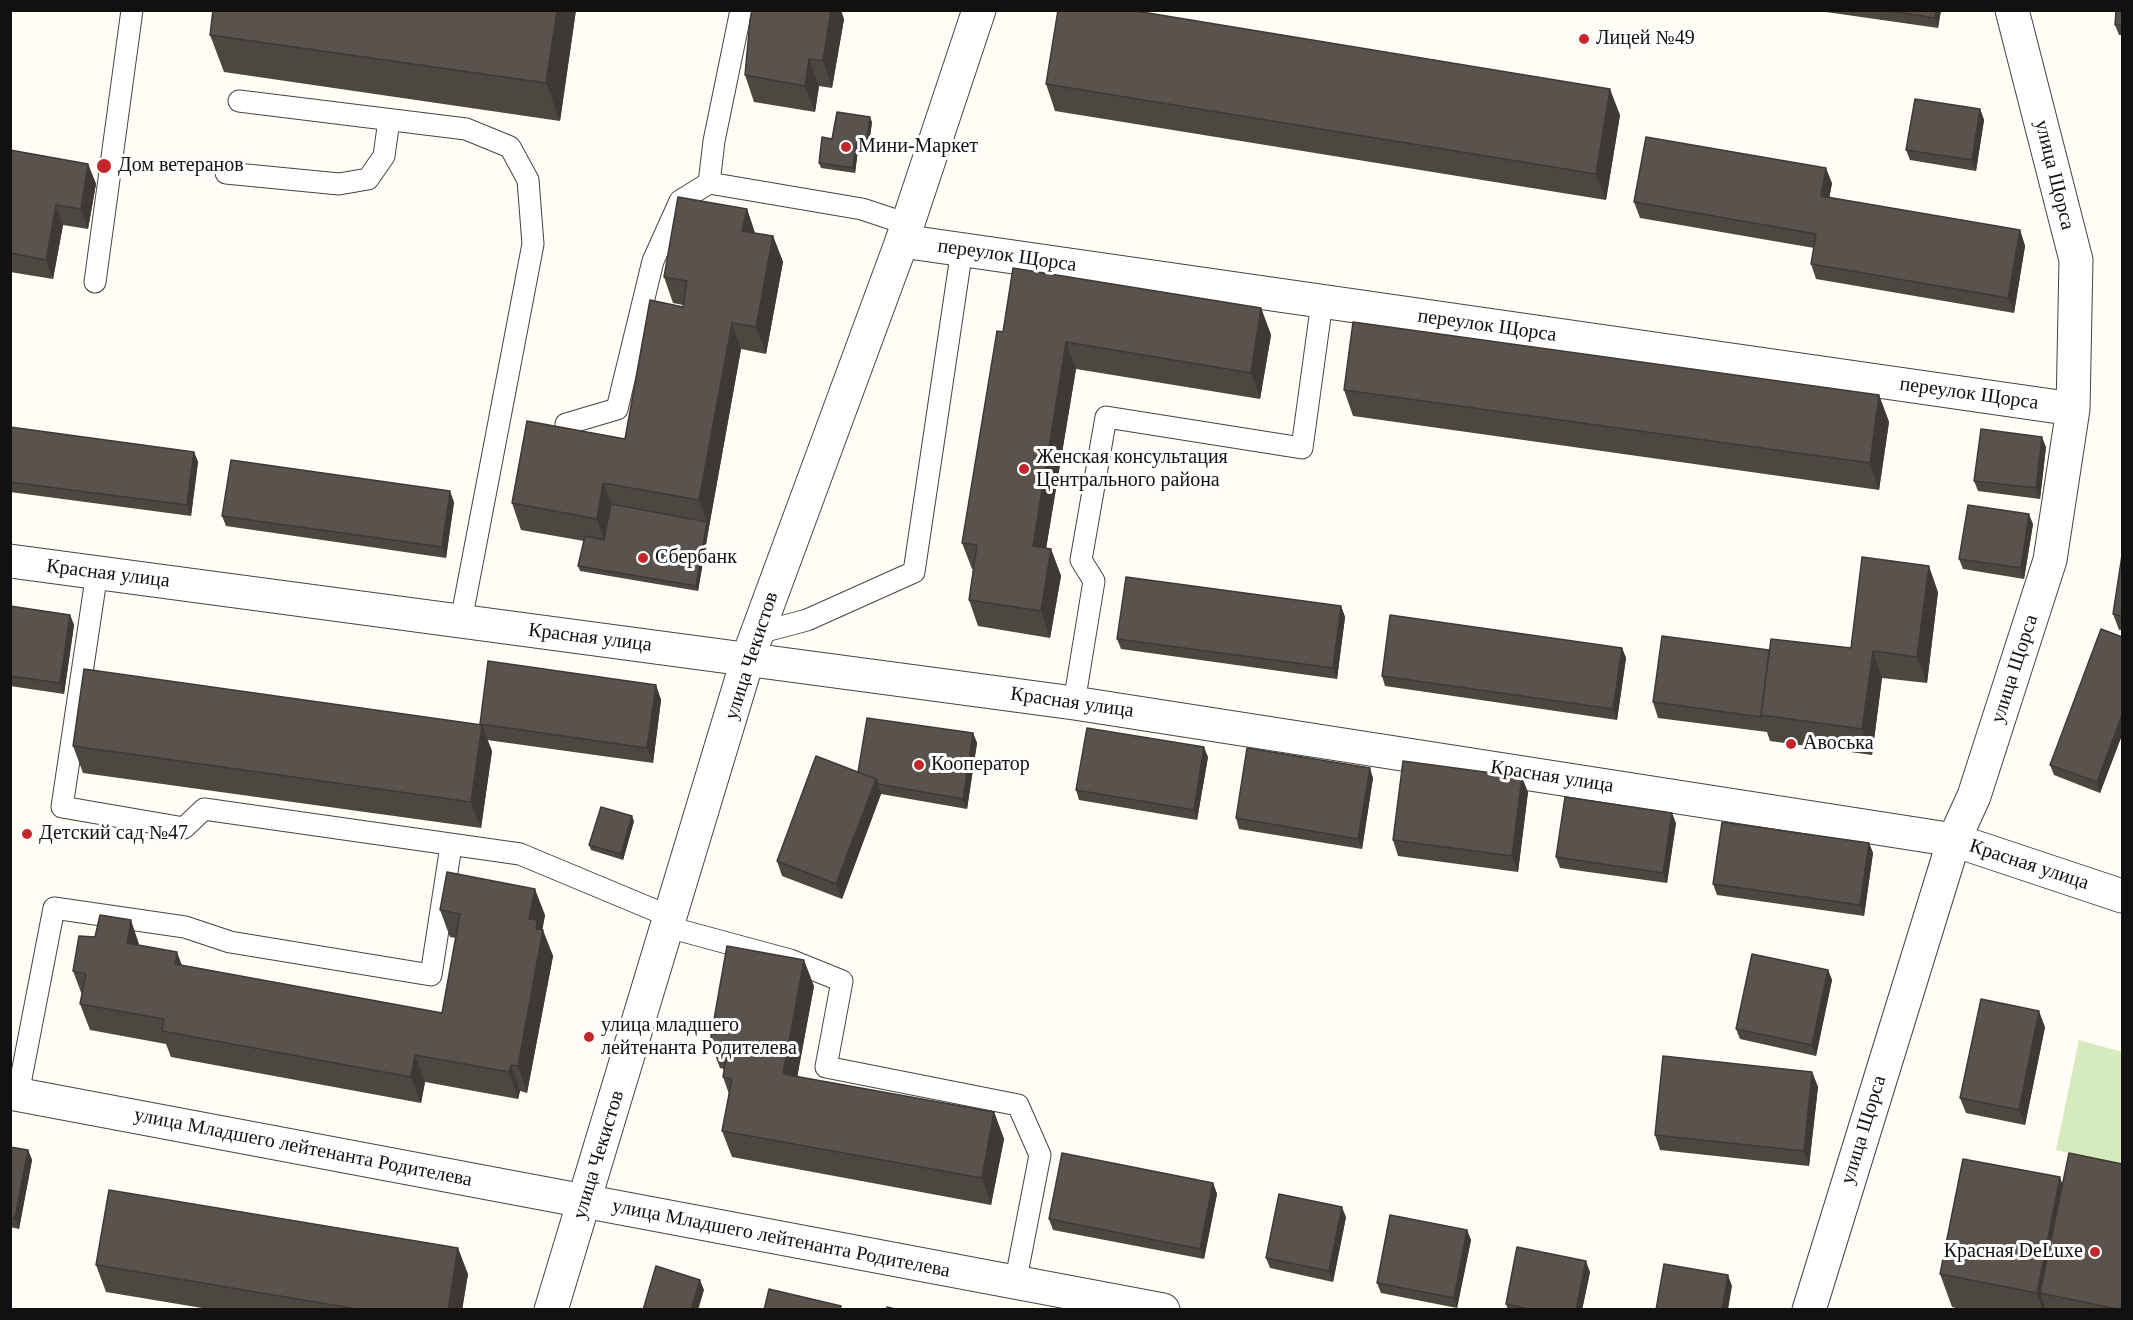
<!DOCTYPE html>
<html>
<head>
<meta charset="utf-8">
<style>
	body { margin:0 }
	#map { position:relative; width:2133px; height:1320px; overflow:hidden; background:#fffdf5; font-family:"Times New Roman",serif }
	canvas { display:block }
	.frame { position:absolute; inset:0; border:12px solid #111; pointer-events:none }
</style>
</head>
<body>
<div id="map">
<canvas width="2133" height="1320"></canvas>
<div class="frame"></div>
</div>
<script>
const ctx = document.querySelector('canvas').getContext('2d');
ctx.lineJoin = 'round';
function paint(path, color) { ctx.fillStyle = color; ctx.fill(path, 'evenodd'); }
function strokePath(path, color, width, dash) { ctx.strokeStyle = color; ctx.lineWidth = width; ctx.lineCap = dash ? 'butt' : 'round'; ctx.setLineDash(dash || []); ctx.stroke(path); }
function label(font, color, halo, rows, align = 'center') {
  ctx.font = font + ' "Times New Roman",serif'; ctx.lineWidth = 6; ctx.setLineDash([]); ctx.textBaseline = 'middle'; ctx.strokeStyle = halo; ctx.fillStyle = color; for (const [text, x, y, turn = 0] of rows) {
    ctx.save(); ctx.translate(x, y); ctx.rotate((+turn || 0) * Math.PI / 180); ctx.textAlign = isNaN(turn) ? turn : align; if (halo) ctx.strokeText(text, 0, 0); ctx.fillText(text, 0, 0); ctx.restore();
  }
}
paint(new Path2D(`
	M2079 1040 2122 1052V1165L2056 1150Z`), '#d5ebbd');
const service = new Path2D(`
	M239 101 466 129 510 147 528 180 533 244 461 621
	M226 173 339 184 368 179 384 156 389 120
	M709 183 714 141 741 10
	M95 282 132 10
	M566 424 617 409 653 261 680 201 709 183 862 209 907 224
	M97 572 62 807 184 828 204 809 520 854 671 917
	M758 633 807 620 914 572 962 249
	M1074 703 1094 581 1081 560 1106 417 1302 448 1322 302
	M668 927 790 960 842 981 826 1067 1018 1105 1040 1155 1015 1284
	M18 1094 54 908 185 927 230 942 431 975 451 846`);
const minor = new Path2D(`
	M902 241 2073 409
	M10 1093 1163 1310
	M1809 1310 1954 840 1974 796 2050 560 2073 409 2076 260 2012 10`);
const tertiary = new Path2D(`
	M10 561 1074 703 1954 840 2122 896
	M551 1310 748 658 902 241 979 10`);
strokePath(service, '#444', 23);
strokePath(minor, '#444', 35);
strokePath(tertiary, '#444', 35);
strokePath(service, '#fff', 21);
strokePath(minor, '#fff', 33);
strokePath(tertiary, '#fff', 33);
paint(new Path2D(`
	M576 10 560 121 224 72 210 35Z
	M1812 10H1941L1938 28Z
	M2122 10V35H2119L2115 25Z
	M844 19 832 88 819 86 815 112 754 102 745 75Z
	M1046 84 1620 115 1606 200 1055 111Z
	M1980 109 1984 120 1976 171 1910 160 1906 150Z
	M872 122 868 151 858 150 855 173 821 168 819 163 832 139Z
	M10 150 88 164 96 184 88 229 63 225 53 279 10 272Z
	M1832 183 1829 198 2020 230 2025 246 2014 313 1816 279 1811 264 1814 248 1640 218 1634 202Z
	M747 209 755 233 773 236 783 262 766 354 741 349 709 527 698 591 580 571 578 566 584 541 521 530 512 503 625 439 683 305 673 303 664 277Z
	M1261 308 1271 335 1260 399 1076 369 1046 548 1051 549 1061 576 1050 638 978 626 969 600 973 569H972L962 543 1003 332Z
	M1344 390 1879 395 1889 422 1879 490 1353 416Z
	M10 427 194 452 198 462 191 516 10 492Z
	M2046 447 2040 499 1978 491 1974 481Z
	M454 502 446 558 226 526 222 516Z
	M2033 524 2024 579 1963 569 1959 559Z
	M2122 555V630H2119L2113 614Z
	M1938 592 1927 683 1882 678 1872 755 1770 741 1767 732 1658 718 1653 702 1769 650 1851 648Z
	M10 606 70 615 74 625 64 694 10 686Z
	M1341 606 1345 617 1337 679 1121 649 1117 639Z
	M2122 637V735L2100 793 2054 775 2050 765Z
	M1622 648 1626 658 1617 720 1385 686 1382 676Z
	M656 685 661 700 653 763 487 740 492 751 481 828 83 773 73 746 480 724Z
	M973 733 977 743 967 809 881 794 842 899 782 876 777 861 858 772Z
	M1208 757 1197 820 1079 800 1076 790Z
	M1373 778 1362 849 1239 829 1236 818Z
	M1528 792 1518 872 1398 856 1393 840Z
	M634 821 623 860 591 850 589 845Z
	M1676 823 1667 883 1560 868 1556 857Z
	M1869 843 1873 853 1864 916 1717 895 1713 884Z
	M440 910 545 915 542 930 553 956 527 1093 520 1091 518 1099 425 1082 421 1103 171 1057 166 1044 90 1030 80 1004 82 995 73 971 140 946 182 965 442 1013 456 938 450 937Z
	M1828 970 1832 980 1816 1056 1740 1039 1736 1029Z
	M814 986 797 1077 994 1112 1004 1139 991 1205 732 1157 722 1131 729 1094 723 1077 724 1069 720 1068 710 1042Z
	M2045 1027 2025 1125 1966 1113 1960 1098Z
	M1812 1072 1818 1087 1809 1166 1660 1150 1655 1135Z
	M10 1147 28 1150 32 1160 19 1229 10 1227Z
	M1213 1183 1217 1194 1204 1259 1053 1230 1049 1219Z
	M2062 1185 2122 1310H1963L1952 1307 1940 1274Z
	M1346 1217 1333 1282 1270 1268 1266 1258Z
	M1467 1230 1471 1240 1457 1308 1381 1293 1377 1283Z
	M96 1265 468 1274 462 1310H214L106 1292Z
	M1590 1272 1582 1310H1508L1506 1304Z`), '#4d4742');
paint(new Path2D(`
	M557 10H576L560 121 546 83Z
	M828 10H841L844 19 832 88 823 61Z
	M1936 10H1941L1938 28 1935 18Z
	M809 59 819 86 815 112 805 86Z
	M1610 89 1620 115 1606 200 1596 174Z
	M1980 109 1984 120 1976 171 1972 160Z
	M870 117 872 122 868 151 866 146Z
	M856 144 858 150 855 173 853 168Z
	M88 164 96 184 88 229 81 209Z
	M1826 168 1832 183 1827 211 1821 196Z
	M56 205 63 225 53 279 46 260Z
	M747 209 756 236 742 231Z
	M2020 230 2025 246 2014 313 2008 298Z
	M773 236 783 262 766 354 756 327Z
	M1261 308 1271 335 1260 399 1251 373Z
	M732 323 741 349 709 527 699 500Z
	M1066 342 1076 369 1042 573 1033 546Z
	M1879 395 1889 422 1879 490 1870 463Z
	M2042 437 2046 447 2040 499 2036 488Z
	M194 452 198 462 191 516 187 505Z
	M603 483 613 509 606 546 597 519Z
	M450 491 454 502 446 558 442 547Z
	M2029 514 2033 524 2024 579 2021 568Z
	M707 522 709 527 698 591 696 586Z
	M1051 549 1061 576 1050 638 1041 611Z
	M1929 566 1938 592 1927 683 1917 657Z
	M1341 606 1345 617 1337 679 1333 668Z
	M70 615 74 625 64 694 60 683Z
	M1622 648 1626 658 1617 720 1613 709Z
	M1873 651 1882 678 1872 755 1862 729Z
	M656 685 661 700 653 763 647 748Z
	M2122 715V735L2100 793 2097 782Z
	M482 725 492 751 481 828 471 802Z
	M973 733 977 743 967 809 963 799Z
	M1204 747 1208 757 1197 820 1194 810Z
	M1370 768 1373 778 1362 849 1358 839Z
	M1522 777 1528 792 1518 872 1512 856Z
	M876 779 881 794 842 899 836 884Z
	M1672 813 1676 823 1667 883 1663 873Z
	M632 816 634 821 623 860 621 854Z
	M1869 843 1873 853 1864 916 1860 905Z
	M535 889 545 915 542 932 543 930 553 956 527 1093 518 1066 529 919Z
	M131 920 140 947 127 943Z
	M177 952 187 979 175 964Z
	M804 960 814 986 793 1100 783 1074Z
	M1828 970 1832 980 1816 1056 1812 1045Z
	M2039 1011 2045 1027 2025 1125 2019 1110Z
	M415 1055 425 1082 421 1103 411 1077Z
	M511 1065 520 1091 518 1099 509 1072Z
	M1812 1072 1818 1087 1809 1166 1804 1151Z
	M994 1112 1004 1139 991 1205 982 1178Z
	M28 1150 32 1160 19 1229 15 1218Z
	M2060 1177 2072 1211 2040 1293 2046 1310H2043L2037 1293Z
	M1213 1183 1217 1194 1204 1259 1200 1249Z
	M1342 1207 1346 1217 1333 1282 1329 1271Z
	M1467 1230 1471 1240 1457 1308 1454 1298Z
	M458 1248 468 1274 462 1310H448Z
	M1586 1261 1590 1272 1582 1310H1576Z
	M1728 1275 1732 1286 1728 1310H1722Z
	M700 1280 704 1290 698 1310H691Z`), '#3f3936');
const building = new Path2D(`
	M213 10H557L546 83 210 35Z
	M752 10H831L823 61 809 59 805 86 745 75 750 20Z
	M1058 10H1130L1610 89 1596 174 1046 84Z
	M1883 10H1936L1935 18Z
	M2116 10H2122V25H2115Z
	M1915 99 1980 109 1972 160 1906 150Z
	M837 112 870 117 866 146 856 144 853 168 819 163 822 137 832 139Z
	M1646 137 1826 168 1821 196 2020 230 2008 298 1811 264 1816 234 1634 202Z
	M10 150 88 164 81 209 56 205 46 260 10 253Z
	M678 197 747 209 742 231 773 236 756 327 732 323 699 500 603 483 597 519 512 503 527 421 625 439 650 300 683 307 687 281 664 277Z
	M1013 268 1261 308 1251 373 1066 342 1033 546 1051 549 1041 611 969 600 977 545 962 543 997 331 1003 332Z
	M1353 322 1879 395 1870 463 1344 390Z
	M10 427 194 452 187 505 10 482Z
	M1981 429 2042 437 2036 488 1974 481Z
	M231 460 450 491 442 547 222 516Z
	M611 504 707 522 696 586 578 566 585 536 604 540Z
	M1968 505 2029 514 2021 568 1959 559Z
	M2122 555V616L2113 614Z
	M1862 557 1929 566 1917 657 1873 651 1862 729 1761 715 1771 639 1851 648Z
	M1126 577 1341 606 1333 668 1117 639Z
	M10 606 70 615 60 683 10 676Z
	M1390 615 1622 648 1613 709 1382 676Z
	M2101 629 2122 637V715L2097 782 2050 765Z
	M1662 636 1769 650 1761 715V717L1653 702Z
	M488 661 656 685 647 748 480 724Z
	M84 669 482 725 471 802 73 746Z
	M867 718 973 733 963 799 878 784 876 779 858 772Z
	M1087 728 1204 747 1194 810 1076 790Z
	M1247 748 1370 768 1358 839 1236 818Z
	M816 756 876 779 836 884 777 861Z
	M1403 761 1522 777 1512 856 1393 840Z
	M1565 797 1672 813 1663 873 1556 857Z
	M601 807 632 816 621 854 589 845Z
	M1722 822 1869 843 1860 905 1713 884Z
	M447 872 535 889 529 919 537 920 536 929 543 930 518 1066 511 1065 509 1072 415 1055 411 1077 162 1031 164 1019 80 1004 86 974 73 971 79 936 95 937 100 915 131 920 127 943 177 952 175 964 442 1013 460 914 440 910Z
	M727 946 804 960 783 1074 994 1112 982 1178 722 1131 732 1079 723 1077 728 1045 710 1042Z
	M1752 954 1828 970 1812 1045 1736 1029Z
	M1981 999 2039 1011 2019 1110 1960 1098Z
	M1663 1056 1812 1072 1804 1151 1655 1135Z
	M10 1147 28 1150 15 1218H10Z
	M1062 1153 1213 1183 1200 1249 1049 1219Z
	M2069 1153 2122 1164V1310L2040 1293Z
	M1963 1159 2060 1177 2037 1293 1940 1274Z
	M109 1190 458 1248 448 1310H363L96 1265Z
	M1279 1194 1342 1207 1329 1271 1266 1258Z
	M1390 1215 1467 1230 1454 1298 1377 1283Z
	M1517 1247 1586 1261 1576 1310H1533L1506 1304Z
	M1664 1264 1728 1275 1722 1310H1656Z
	M656 1266 700 1280 691 1310H643Z
	M769 1289 841 1306 840 1310H764Z
	M887 1307 899 1310H887Z`);
paint(building, '#5a524d');
strokePath(building, '#3f3936', 1.5);
for (const [x, y, r, color] of [
	[1584,39,6,"#c4262e"],
	[846,147,6,"#c4262e"],
	[104,166,8,"#c4262e"],
	[1024,469,6,"#c4262e"],
	[643,558,6,"#c4262e"],
	[1791,744,6,"#c4262e"],
	[919,765,6,"#c4262e"],
	[27,834,6,"#c4262e"],
	[589,1037,6,"#c4262e"],
	[2095,1252,6,"#c4262e"]
]) { const dot = new Path2D(); dot.arc(x, y, r, 0, 2 * Math.PI); ctx.fillStyle = color; ctx.fill(dot); strokePath(dot, '#fff', 2); }
label('20px', '#111', '#fff', [
	["Лицей №49",1596,39],
	["Мини-Маркет",858,147],
	["Дом ветеранов",118,166],
	["Женская консультация",1036,458],
	["Центрального района",1036,481],
	["Сбербанк",655,558],
	["Авоська",1803,744],
	["Кооператор",931,765],
	["Детский сад №47",39,834],
	["улица младшего",601,1026],
	["лейтенанта Родителева",601,1049],
	["Красная DeLuxe",2083,1252,"right"]
], 'left');
label('20px', '#111', '#fff', [
	["улица Щорса",2054,175,76],
	["переулок Щорса",1007,256,8],
	["переулок Щорса",1487,326,8],
	["переулок Щорса",1969,394,8],
	["Красная улица",108,574,7],
	["Красная улица",590,638,7],
	["улица Чекистов",752,656,-72],
	["улица Щорса",2015,669,-72],
	["Красная улица",1072,703,8],
	["Красная улица",1552,777,9],
	["Красная улица",2029,865,18],
	["улица Щорса",1864,1130,-73],
	["улица Младшего лейтенанта Родителева",303,1148,11],
	["улица Чекистов",599,1155,-73],
	["улица Младшего лейтенанта Родителева",781,1239,11]
]);
</script>
</body>
</html>
